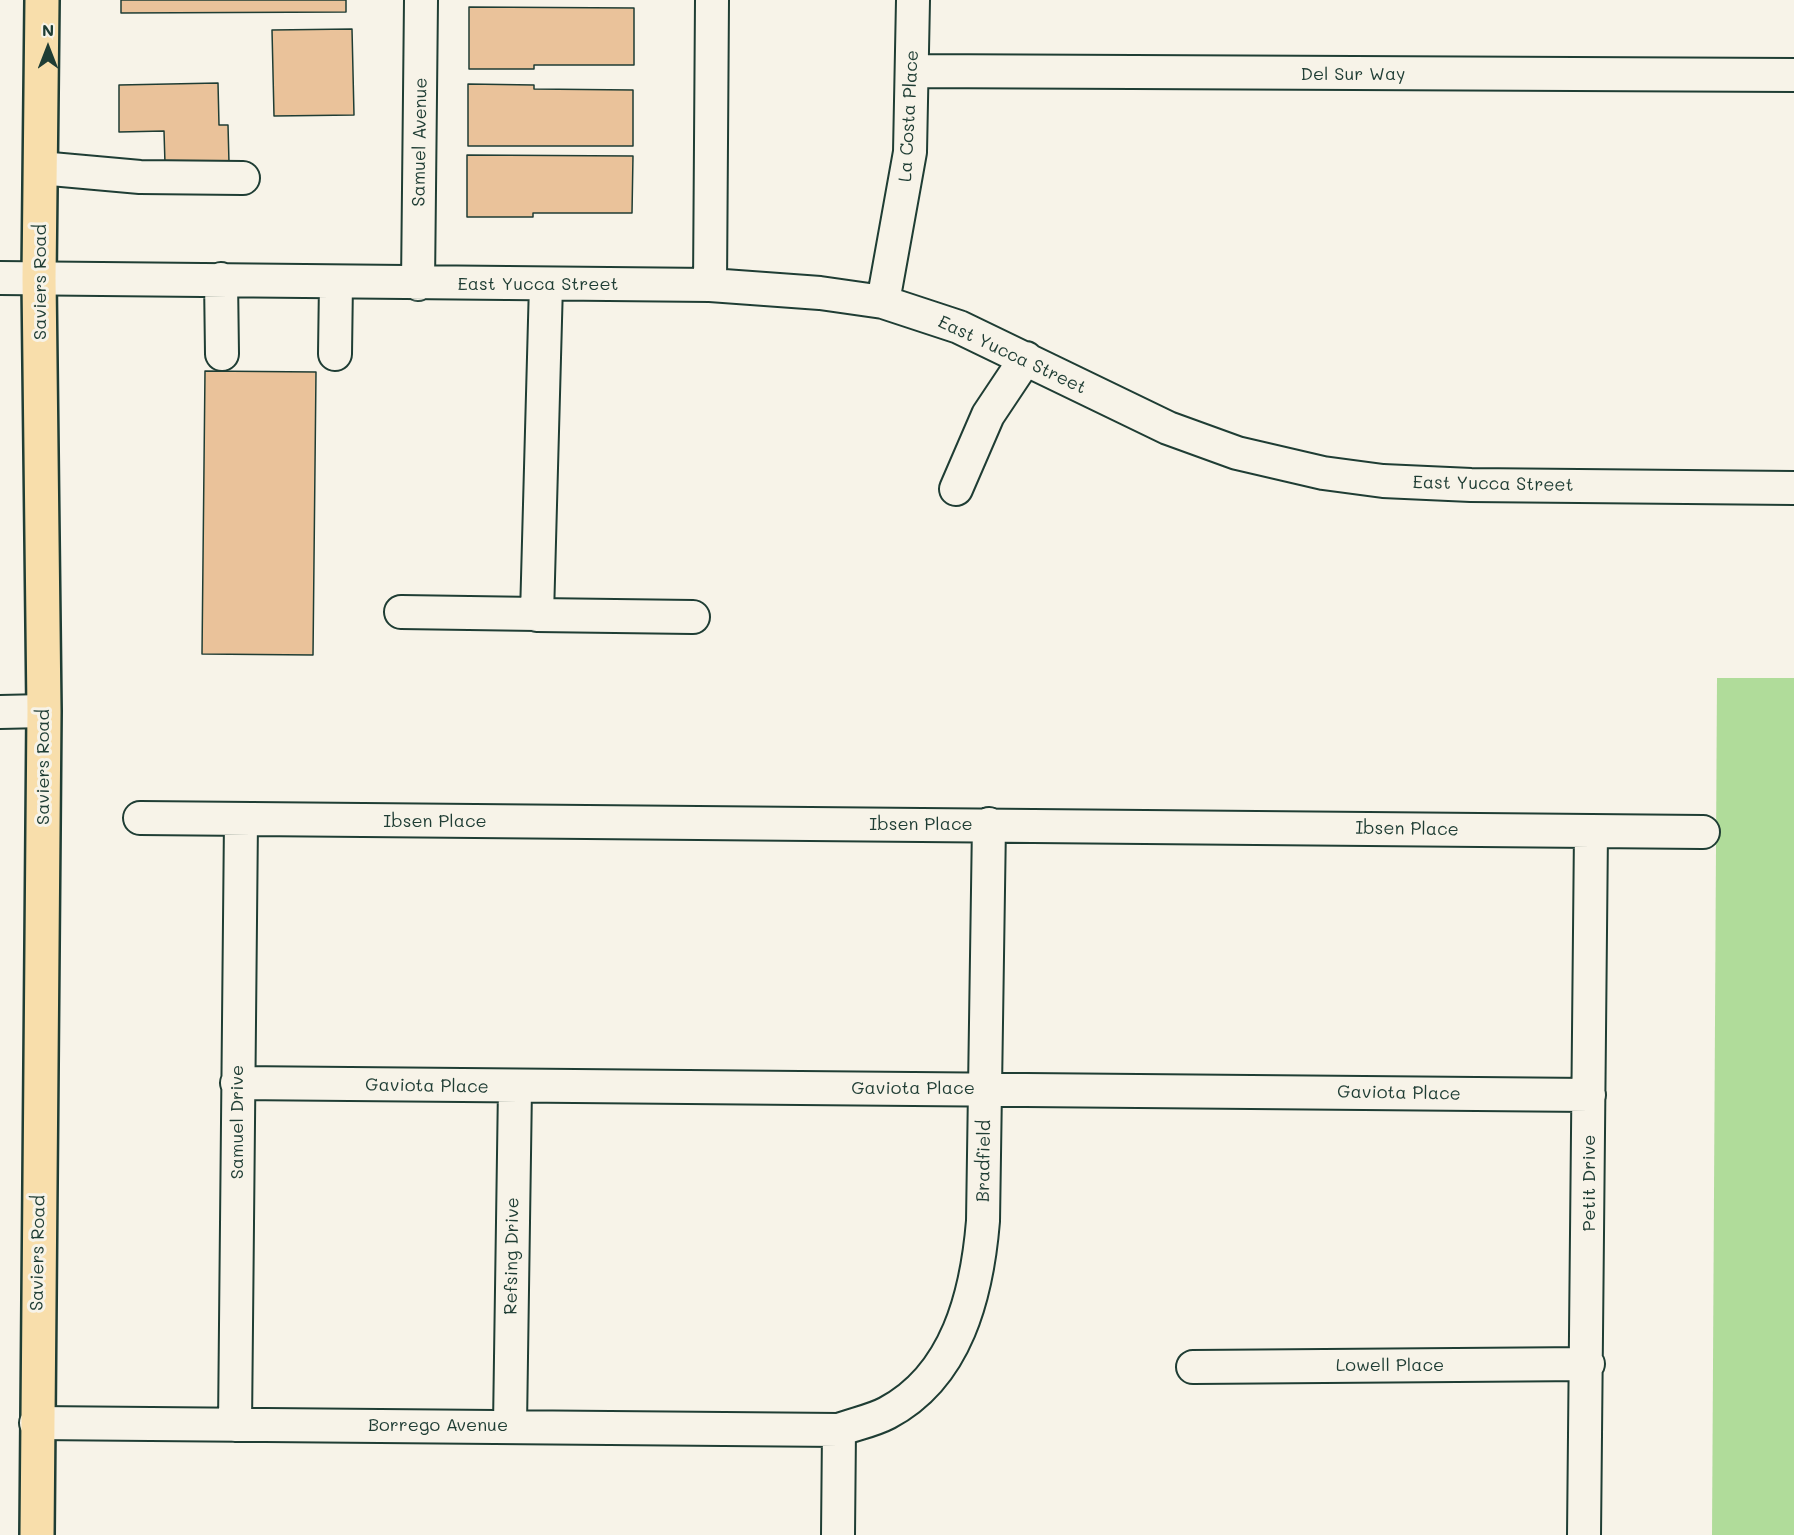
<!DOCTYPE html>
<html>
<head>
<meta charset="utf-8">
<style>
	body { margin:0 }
	#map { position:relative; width:1794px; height:1535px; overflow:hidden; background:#f7f3e8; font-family:Mali,sans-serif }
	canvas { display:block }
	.north { position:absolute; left:18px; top:18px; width:60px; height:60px; -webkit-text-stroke:4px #f7f3e8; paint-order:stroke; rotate:0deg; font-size:16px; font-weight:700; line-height:24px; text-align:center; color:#1f3d34 }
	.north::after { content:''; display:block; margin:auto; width:21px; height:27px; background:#1f3d34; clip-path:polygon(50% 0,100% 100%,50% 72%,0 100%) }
</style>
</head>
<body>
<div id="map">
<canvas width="1794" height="1535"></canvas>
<div class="north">N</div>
</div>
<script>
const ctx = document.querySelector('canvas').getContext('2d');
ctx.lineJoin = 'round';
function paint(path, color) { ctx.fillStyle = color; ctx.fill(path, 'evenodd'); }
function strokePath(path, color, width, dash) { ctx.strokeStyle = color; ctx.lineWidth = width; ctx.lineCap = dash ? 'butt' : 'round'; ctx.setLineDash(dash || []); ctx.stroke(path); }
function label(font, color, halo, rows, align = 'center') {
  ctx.font = font + ' Mali,sans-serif'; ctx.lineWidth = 6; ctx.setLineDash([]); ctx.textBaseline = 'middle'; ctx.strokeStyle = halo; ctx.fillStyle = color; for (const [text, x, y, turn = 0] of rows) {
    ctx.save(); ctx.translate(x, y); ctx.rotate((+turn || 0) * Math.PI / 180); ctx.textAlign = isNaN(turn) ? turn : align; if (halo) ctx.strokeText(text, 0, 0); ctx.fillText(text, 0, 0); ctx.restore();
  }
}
paint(new Path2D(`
	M1717 678H1794V1535H1712Z`), '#b0dc9a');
const building = new Path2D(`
	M121 0H346V12L121 13Z
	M469 7 634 8V65H534V69H469Z
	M352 29 354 115 274 116 272 30Z
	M218 83 219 125H228L229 163 165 164 164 131 119 132V85Z
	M468 84 534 85V89L633 90V146H468Z
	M467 155 633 156 632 213H533V217H467Z
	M205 371 316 372 313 655 202 654Z`);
paint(building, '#eac29a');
strokePath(building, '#1f3d34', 1.5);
const minor = new Path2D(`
	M913 71 1794 75
	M40 168 140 177 243 178
	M0 278 710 285 820 293 883 302 959 327 1168 428 1237 453 1323 473 1383 481 1471 485 1794 488
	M221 279 222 354
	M418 284 421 0
	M546 284 537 615 693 617
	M710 285 712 0
	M883 302 910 152 913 0
	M335 354 336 282
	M956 489 988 415 1026 358
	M401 612 537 614
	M0 712 44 711
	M140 818 1703 832
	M237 1083 1589 1095
	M1193 1367 1588 1364
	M36 1423 839 1430C854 1424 872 1421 887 1413 957 1376 977 1294 983 1221L989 824
	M235 1425 241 820
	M510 1425 515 1087
	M838 1535 839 1430
	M1584 1535 1591 831`);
const major = new Path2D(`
	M37 1535 44 711 39 278 42 0`);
strokePath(minor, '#1f3d34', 36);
strokePath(major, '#1f3d34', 38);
strokePath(minor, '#f7f3e8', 32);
strokePath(major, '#f8deab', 33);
label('18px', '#1f3d34', '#f7f3e8', [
	["Del Sur Way",1353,74],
	["La Costa Place",909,116,-87],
	["Samuel Avenue",420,142,-89],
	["Saviers Road",40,282,-90],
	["East Yucca Street",538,284],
	["East Yucca Street",1012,355,25],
	["East Yucca Street",1493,484,1],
	["Saviers Road",43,767,-90],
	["Ibsen Place",435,821],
	["Ibsen Place",921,824],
	["Ibsen Place",1407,829,1],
	["Gaviota Place",427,1086,1],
	["Gaviota Place",913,1088],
	["Gaviota Place",1399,1093,1],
	["Samuel Drive",237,1122,-90],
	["Bradfield",984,1161,-89],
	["Petit Drive",1589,1183,-90],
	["Saviers Road",38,1253,-89],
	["Refsing Drive",512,1256,-89],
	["Lowell Place",1390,1365],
	["Borrego Avenue",438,1425]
]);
</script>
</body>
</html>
